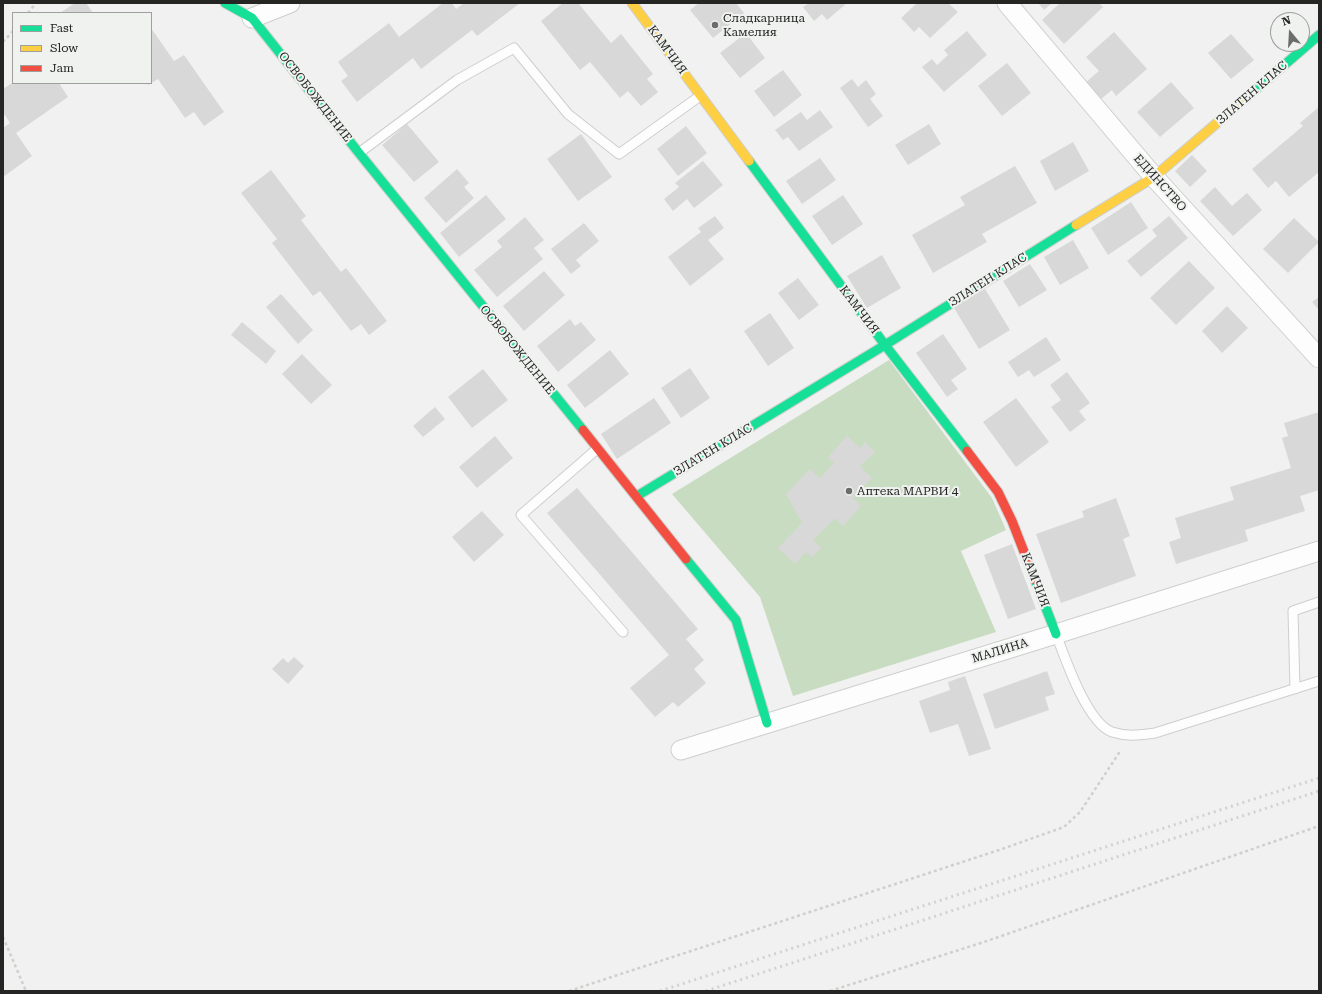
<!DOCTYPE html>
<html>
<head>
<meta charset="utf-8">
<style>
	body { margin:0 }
	#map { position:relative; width:1322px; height:994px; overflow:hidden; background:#f0f1f0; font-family:"Roboto Serif",serif }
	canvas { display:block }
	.frame { position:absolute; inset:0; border:4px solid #252624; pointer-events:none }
	.legend { position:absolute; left:12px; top:12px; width:140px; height:72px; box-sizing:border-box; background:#eff2ef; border:1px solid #9ea09e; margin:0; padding:5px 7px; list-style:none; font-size:12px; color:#252624 }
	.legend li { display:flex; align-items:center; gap:8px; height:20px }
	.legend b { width:20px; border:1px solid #9ea09e }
	.north { position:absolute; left:1270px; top:12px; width:40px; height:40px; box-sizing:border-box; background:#eff2ef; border:1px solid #9ea09e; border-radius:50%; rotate:342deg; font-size:11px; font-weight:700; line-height:16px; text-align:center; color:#252624 }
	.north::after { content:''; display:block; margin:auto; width:14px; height:18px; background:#6c6d6b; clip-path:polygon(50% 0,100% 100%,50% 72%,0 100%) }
</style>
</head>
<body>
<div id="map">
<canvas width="1322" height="994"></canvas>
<div class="frame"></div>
<ul class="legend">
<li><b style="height:5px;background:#16e098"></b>Fast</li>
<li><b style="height:5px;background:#ffcf43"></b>Slow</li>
<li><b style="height:5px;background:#f24e42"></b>Jam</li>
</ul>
<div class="north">N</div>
</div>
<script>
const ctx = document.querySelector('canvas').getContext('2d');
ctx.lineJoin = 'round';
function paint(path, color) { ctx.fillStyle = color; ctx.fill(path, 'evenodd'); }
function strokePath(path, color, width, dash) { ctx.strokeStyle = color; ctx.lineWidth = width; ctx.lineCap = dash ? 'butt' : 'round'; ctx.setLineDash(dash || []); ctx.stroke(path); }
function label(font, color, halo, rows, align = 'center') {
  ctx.font = font + ' "Roboto Serif",serif'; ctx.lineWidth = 4; ctx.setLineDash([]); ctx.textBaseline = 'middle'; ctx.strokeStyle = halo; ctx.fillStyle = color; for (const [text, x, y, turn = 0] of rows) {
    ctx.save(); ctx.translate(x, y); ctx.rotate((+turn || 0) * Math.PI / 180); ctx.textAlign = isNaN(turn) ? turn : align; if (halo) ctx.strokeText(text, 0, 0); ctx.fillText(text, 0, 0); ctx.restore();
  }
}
paint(new Path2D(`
	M889 360 992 498 1006 530 961 551 996 632 793 696 760 597 672 494Z`), '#c8dcc1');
paint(new Path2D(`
	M75 3H86L93 13H60Z
	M443 3H452L456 9 464 3H520L477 36 472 30 421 69 413 58 357 102 341 81 348 76 338 62 389 23 399 37Z
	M563 3H578L611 43 621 34 653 74 647 79 658 92 641 106 628 91 620 98 590 62 580 70 541 21Z
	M699 3H736L744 13 713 38 690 10Z
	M809 3H847L827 20 822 14 814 21 803 7Z
	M917 3H948L958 12 930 38 919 27 914 32 901 18Z
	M1038 3H1052L1044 10Z
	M1060 3H1099L1103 7 1064 44 1042 20Z
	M151 28 174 61 184 55 224 112 204 126 194 112 185 118 158 79 148 85 146 83H151Z
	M967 31 987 55 944 92 922 67 932 59 937 65 948 55 944 50Z
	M1114 32 1147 69 1116 96 1112 90 1100 100 1085 83 1099 71 1086 57Z
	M746 33 765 58 740 78 720 53Z
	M1231 34 1254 60 1231 79 1208 53Z
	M1007 63 1031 93 1002 116 978 86Z
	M783 70 802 95 774 117 754 91Z
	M852 79 858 87 866 80 876 94 870 99 883 116 868 127 840 88Z
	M1171 82 1194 108 1160 137 1137 112Z
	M12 83H59L68 97 16 133 32 156 3 177V128L10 123 3 112V89Z
	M1319 107V172L1289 197 1276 181 1268 188 1252 169 1303 126 1300 123Z
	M820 110 833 127 799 151 788 137 783 140 775 130 801 112 807 120Z
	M407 124 439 162 414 182 382 145Z
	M929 124 941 144 908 165 895 145Z
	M686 126 707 153 678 176 657 149Z
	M581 134 612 177 578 201 547 159Z
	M1073 142 1089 171 1055 191 1040 161Z
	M1192 155 1207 171 1190 187 1175 171Z
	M820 158 836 180 802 204 786 181Z
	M703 161 723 185 694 208 687 199 673 211 664 199 679 187 675 183Z
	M1015 166 1037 203 982 234 987 242 933 273 912 235 965 205 960 197Z
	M457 169 469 183 464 187 474 198 446 223 424 198Z
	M271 170 306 216 301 220 341 272 346 268 387 321 369 335 361 324 351 331 320 291 313 296 272 243 277 239 241 193Z
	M1215 187 1232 206 1247 193 1262 210 1233 236 1200 201Z
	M486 195 506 219 459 257 440 233Z
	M843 195 863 224 832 245 812 216Z
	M1131 202 1148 228 1108 255 1091 228Z
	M715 216 724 228 708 240 724 259 690 286 668 257 701 232 698 228Z
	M1169 216 1188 238 1141 277 1127 261 1157 236 1152 230Z
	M525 217 544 240 534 248 543 259 497 297 474 270 502 247 497 241Z
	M1294 218 1319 242 1288 273 1263 249Z
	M584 223 599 241 576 260 581 266 571 274 551 249Z
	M1073 240 1089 268 1060 285 1044 257Z
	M882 255 901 288 867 308 847 276Z
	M1189 261 1215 288 1176 325 1150 298Z
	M1030 264 1047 290 1019 307 1003 281Z
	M544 271 565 295 524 331 503 306Z
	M798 278 819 305 799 320 778 293Z
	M985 289 1010 330 979 349 954 308Z
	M281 294 313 330 298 344 266 307Z
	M1319 297V310L1312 302Z
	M1227 306 1248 328 1222 353 1202 331Z
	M770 313 794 348 768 366 744 331Z
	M570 319 575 326 581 322 596 340 558 372 537 346Z
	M242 322 276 351 266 364 231 335Z
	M943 334 967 369 951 380 958 389 947 397 916 353Z
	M1046 337 1061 360 1034 377 1029 370 1018 377 1008 362Z
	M610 350 629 374 585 408 567 385Z
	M302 354 332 385 311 404 282 374Z
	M690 368 710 398 681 418 661 388Z
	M483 369 508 400 472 428 448 397Z
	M1067 372 1090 403 1079 411 1086 420 1070 432 1051 407 1061 400 1050 385Z
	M654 398 671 423 617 459 601 434Z
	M1016 398 1049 442 1016 467 983 422Z
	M435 407 445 419 423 437 413 426Z
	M1319 412V490L1300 496 1305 511 1245 530 1248 541 1176 564 1169 542 1181 538 1175 518 1234 500 1230 487 1291 468 1282 438 1288 436 1284 423Z
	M495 436 513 458 477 488 459 467Z
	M847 436 860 448 865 442 875 452 860 466 872 478 853 498 861 506 843 526 835 518 813 540 821 548 812 557 806 552 795 564 778 548 802 523 786 494 810 469 820 478 834 463 828 457Z
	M577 488 698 629 686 639 704 660 694 669 706 683 678 707 673 702 655 717 630 688 669 655 547 513Z
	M1116 498 1130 536 1123 539 1136 576 1061 603 1036 534 1084 517 1082 511Z
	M482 511 504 535 474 562 452 537Z
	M1012 544 1036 609 1008 619 984 555Z
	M294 657 304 666 288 684 272 669 283 658 288 663Z
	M1047 671 1055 694 1045 697 1049 710 995 729 983 694Z
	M965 676 991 749 969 756 958 724 930 733 919 701 950 690 948 682Z`), '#d9d8d8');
const lane = new Path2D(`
	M359 153 457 80 514 48 568 114 619 154 700 96
	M597 449 521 515 623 632
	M1056 634C1065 658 1087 723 1112 732 1128 737 1139 735 1155 733L1319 681
	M1295 689 1293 611 1319 602`);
const street = new Path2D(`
	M1007 3 1154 177 1319 358
	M252 18 290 3
	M681 750 1056 634 1319 551`);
const fast = new Path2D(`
	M225 3 252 18 359 153 583 430
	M1246 98 1319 35
	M749 161 885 345 967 451
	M637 496 885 345 1076 225
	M686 559 736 620 767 723
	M1035 580 1056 634`);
const slow = new Path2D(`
	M632 3 749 161
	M1076 225 1154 177 1246 98`);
const jam = new Path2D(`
	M583 430 686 559
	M967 451 998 492 1012 521 1035 580`);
strokePath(lane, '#cdcfcd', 11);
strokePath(street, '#cdcfcd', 21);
strokePath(fast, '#cdcfcd', 11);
strokePath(slow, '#cdcfcd', 11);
strokePath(jam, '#cdcfcd', 11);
strokePath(new Path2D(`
	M28 13 36 3
	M3 42 13 31
	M3 937 26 991
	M569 991 999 850 1064 827 1080 812 1121 750
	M830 991 984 942 1319 826`), '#cfcfce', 2.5, [3, 3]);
strokePath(lane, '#fdfdfd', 9);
strokePath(street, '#fdfdfd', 19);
strokePath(fast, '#16e098', 9);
strokePath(slow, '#ffcf43', 9);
strokePath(jam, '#f24e42', 9);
strokePath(new Path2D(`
	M660 991 1319 778
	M706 991 1319 791`), '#d1d2d1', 3, [2, 4]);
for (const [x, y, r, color] of [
	[715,25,4,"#6c6d6b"],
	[849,491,4,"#6c6d6b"]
]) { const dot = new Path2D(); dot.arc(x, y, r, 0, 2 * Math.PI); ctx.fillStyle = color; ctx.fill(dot); strokePath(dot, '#eff2ef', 1.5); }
label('12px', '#252624', '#eff2ef', [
	["Сладкарница",723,18],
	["Камелия",723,32],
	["Аптека МАРВИ 4",857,491]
], 'left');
label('12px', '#252624', '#eff2ef', [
	["КАМЧИЯ",667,50,54],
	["ЗЛАТЕН КЛАС",1252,93,-41],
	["ОСВОБОЖДЕНИЕ",315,97,52],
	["ЕДИНСТВО",1160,183,48],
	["ЗЛАТЕН КЛАС",988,280,-32],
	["КАМЧИЯ",859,310,53],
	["ОСВОБОЖДЕНИЕ",517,350,51],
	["ЗЛАТЕН КЛАС",713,450,-31],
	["КАМЧИЯ",1035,580,69],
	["МАЛИНА",1000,651,-17]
]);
</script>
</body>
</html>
